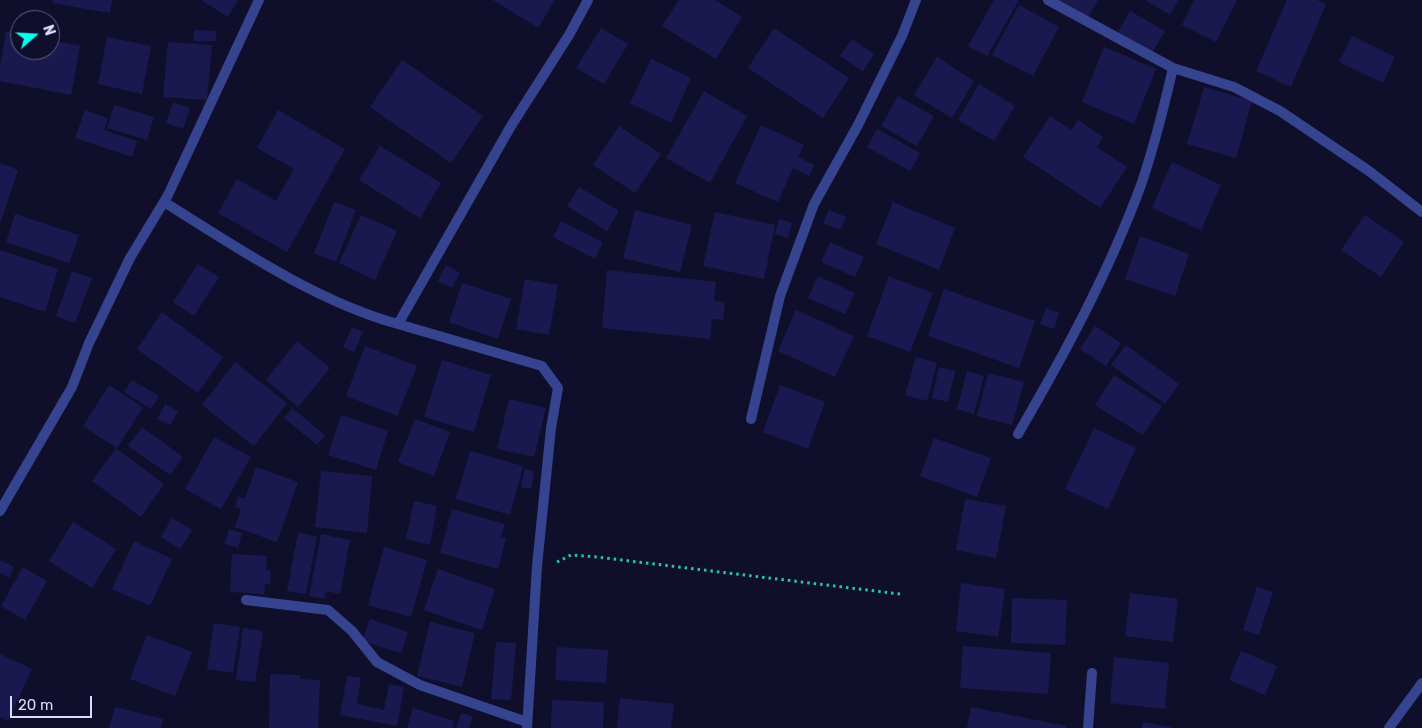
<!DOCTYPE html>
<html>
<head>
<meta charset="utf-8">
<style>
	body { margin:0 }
	#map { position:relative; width:1422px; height:728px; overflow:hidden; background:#0f0f2c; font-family:Rubik,sans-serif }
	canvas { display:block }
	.north { position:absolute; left:10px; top:10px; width:50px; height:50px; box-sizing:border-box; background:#0f0f2c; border:1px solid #606180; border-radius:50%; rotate:71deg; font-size:14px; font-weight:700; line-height:20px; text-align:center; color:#dadcff }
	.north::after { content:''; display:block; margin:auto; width:18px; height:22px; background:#06ffeb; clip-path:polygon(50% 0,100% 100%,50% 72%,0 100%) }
	.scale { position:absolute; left:10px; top:696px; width:82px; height:22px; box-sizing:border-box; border:2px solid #dadcff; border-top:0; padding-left:6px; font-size:15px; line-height:18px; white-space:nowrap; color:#dadcff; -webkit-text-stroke:4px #0f0f2c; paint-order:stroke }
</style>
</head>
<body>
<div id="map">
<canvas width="1422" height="728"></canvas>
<div class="north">N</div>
<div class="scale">20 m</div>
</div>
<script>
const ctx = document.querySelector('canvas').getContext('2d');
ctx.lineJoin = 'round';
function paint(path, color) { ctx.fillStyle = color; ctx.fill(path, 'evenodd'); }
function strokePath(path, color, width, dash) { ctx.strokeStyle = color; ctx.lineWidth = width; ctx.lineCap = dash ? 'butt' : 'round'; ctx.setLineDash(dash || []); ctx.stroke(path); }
paint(new Path2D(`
	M53 0H112L110 13 52 3Z
	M201 0H238L228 17Z
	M493 0H555L538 28Z
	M679 0H715L742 17 716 59 662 26Z
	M994 0H1019L987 56 968 46Z
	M1056 0H1098L1088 18Z
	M1145 0H1179L1170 15Z
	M1194 0H1237L1216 42 1182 25Z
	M1287 0H1317L1326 4 1291 87 1256 71Z
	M1019 5 1059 27 1033 76 992 55Z
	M1130 11 1165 31 1152 53 1117 34Z
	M601 28 628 44 604 84 576 68Z
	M774 28 849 78 823 118 748 68Z
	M194 30 216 31V41H194Z
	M6 31 20 34V50H50V40L80 46 71 95 0 81V65Z
	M1352 36 1395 57 1383 83 1339 62Z
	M107 37 151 46 142 94 98 84Z
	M852 39 874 54 863 71 840 56Z
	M168 42 212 45 207 100 163 97Z
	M1104 47 1156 69 1134 124 1082 102Z
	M937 57 974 81 952 118 914 95Z
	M651 59 691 78 671 123 630 103Z
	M402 60 483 116 451 163 370 107Z
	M979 84 1015 106 994 141 958 120Z
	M1204 87 1252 101 1236 158 1187 144Z
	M704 91 747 116 710 183 666 158Z
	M898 96 934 116 917 146 881 126Z
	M173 102 190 108 183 129 166 123Z
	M114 105 154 117 147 140 107 128Z
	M85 110 108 118 104 130 137 141 132 157 75 138Z
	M278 110 345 149 287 252 218 213 237 179 276 201 294 169 257 148Z
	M1050 116 1072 130 1078 120 1103 137 1097 147 1127 167 1100 208 1023 157Z
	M761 125 804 145 798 157 814 165 809 176 793 168 778 202 735 183Z
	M619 126 661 154 635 193 593 165Z
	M877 129 920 153 910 171 867 147Z
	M380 146 441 183 420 218 359 180Z
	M1172 162 1221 185 1201 230 1152 208Z
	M0 163 18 170 0 224Z
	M579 187 619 211 607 231 567 206Z
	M334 202 356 210 336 262 314 253Z
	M893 202 955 228 939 270 876 244Z
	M635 210 692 225 680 272 623 258Z
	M829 210 846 217 840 230 823 223Z
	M715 212 775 225 764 279 703 266Z
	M15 214 79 235 69 263 6 242Z
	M361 215 397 231 375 280 339 263Z
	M1365 215 1404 242 1381 277 1341 250Z
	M779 219 792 223 788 238 775 234Z
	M561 221 603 242 595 259 553 237Z
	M1140 236 1189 254 1175 296 1125 279Z
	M830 242 864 257 855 277 821 262Z
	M0 250 58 269 45 312 0 297Z
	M198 264 219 277 194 316 173 302Z
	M446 265 460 273 452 288 438 281Z
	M607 270 716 282 714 301 725 302 723 320 712 319 710 339 602 328Z
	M72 271 92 278 75 323 56 316Z
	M818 276 855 293 845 314 808 298Z
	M889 276 933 293 910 352 867 336Z
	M525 279 558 285 549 335 516 329Z
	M462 283 511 299 498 339 449 322Z
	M944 289 1035 321 1019 368 928 336Z
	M1046 308 1059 313 1054 329 1040 324Z
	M796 310 854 336 835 377 778 351Z
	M162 312 223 357 198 393 137 349Z
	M1095 326 1121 343 1106 366 1080 349Z
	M352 327 363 332 354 352 343 347Z
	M297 341 330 368 298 407 266 380Z
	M1126 345 1179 384 1165 404 1111 365Z
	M365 346 417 366 397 416 346 396Z
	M916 357 937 363 927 401 905 395Z
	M442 360 491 375 474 432 424 417Z
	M235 362 287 403 254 446 202 405Z
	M939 367 955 371 948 402 932 398Z
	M967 371 984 376 974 414 957 409Z
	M988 373 1024 382 1012 425 977 416Z
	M1114 375 1162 406 1143 435 1095 405Z
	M132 380 159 396 151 409 124 392Z
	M109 385 143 407 117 448 83 426Z
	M780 385 825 402 808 449 763 432Z
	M509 399 546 408 534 457 497 449Z
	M165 404 178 411 170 425 157 419Z
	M292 408 325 435 317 445 284 418Z
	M341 415 388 431 376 470 328 455Z
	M415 419 450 432 434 476 398 462Z
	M142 427 183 457 170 475 128 446Z
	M1094 428 1136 448 1108 509 1065 489Z
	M214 437 251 457 221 509 185 489Z
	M934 438 991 458 977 497 920 476Z
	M116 448 164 484 141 517 92 481Z
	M470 451 523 466 510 515 456 499Z
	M256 467 298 482 277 542 235 527 241 509 235 507 238 496 245 499Z
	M525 469 534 471 531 489 521 487Z
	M321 471 372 476 367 533 315 527Z
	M965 499 1006 506 996 558 956 550Z
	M414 501 437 506 430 545 406 539Z
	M452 509 505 524 501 537 506 538 498 569 440 553Z
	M172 518 192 530 180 549 161 537Z
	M73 522 116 549 92 588 49 561Z
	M229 529 242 533 238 548 225 544Z
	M298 533 317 536 306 594 287 591Z
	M321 534 350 540 340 594 326 591 324 599 309 596Z
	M134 541 172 559 150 606 112 589Z
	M384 547 427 560 411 617 368 605Z
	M232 554 267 556 266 570 271 571 270 584H265L264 594 230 592Z
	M0 560 14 567 9 578 0 573Z
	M23 567 47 581 25 620 1 606Z
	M438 569 495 589 482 630 424 610Z
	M961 583 1005 589 998 637 956 631Z
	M1257 587 1273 592 1259 635 1243 630Z
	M1130 593 1178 599 1173 642 1125 636Z
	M1012 598 1067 600 1065 645 1011 643Z
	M370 619 408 632 401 653 362 641Z
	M430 622 475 633 462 687 417 676Z
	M214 623 240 627 233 673 207 669Z
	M243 628 263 631 255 682 236 680Z
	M147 635 192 652 175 696 130 679Z
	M496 642 516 643 511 700 491 699Z
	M963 646 1051 653 1048 694 960 688Z
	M557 647 608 650 606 683 555 680Z
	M1241 651 1277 666 1265 695 1229 680Z
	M0 654 32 669 8 721 0 717Z
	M1114 657 1169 663 1165 709 1110 703Z
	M270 674 300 675V679L320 680 318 728H269Z
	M347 676 361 678 357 704 384 710 389 684 404 687 397 726 340 715Z
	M620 698 674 704 671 728H617Z
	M552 700 604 702 603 728H551Z
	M115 707 163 719 161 728H109Z
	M971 707 1066 726V728H967Z
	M413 708 454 721 452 728H407Z
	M461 713 473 716 469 728H456Z
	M1143 722 1171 727V728H1142Z`), '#1a194f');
strokePath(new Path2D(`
	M557 562 571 555 597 557 900 594`), '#26c7a0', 3, [2.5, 4]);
strokePath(new Path2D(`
	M1048 0 1173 68
	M164 202C236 247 315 301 398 324L511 126 569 35 588 0
	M398 324 542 366 558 388 551 428 537 566 527 728
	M751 419 780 296 814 204 858 125 902 36 916 0
	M1018 434C1064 355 1109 272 1141 185 1154 147 1164 107 1173 68L1234 87 1280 111 1369 171 1422 212
	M0 511 72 387 89 343 130 258 168 195 259 0
	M246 600 328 610 352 631 377 662 420 685 527 722
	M1088 728 1092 673
	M1389 728 1422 683`), '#36438f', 10);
</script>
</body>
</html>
